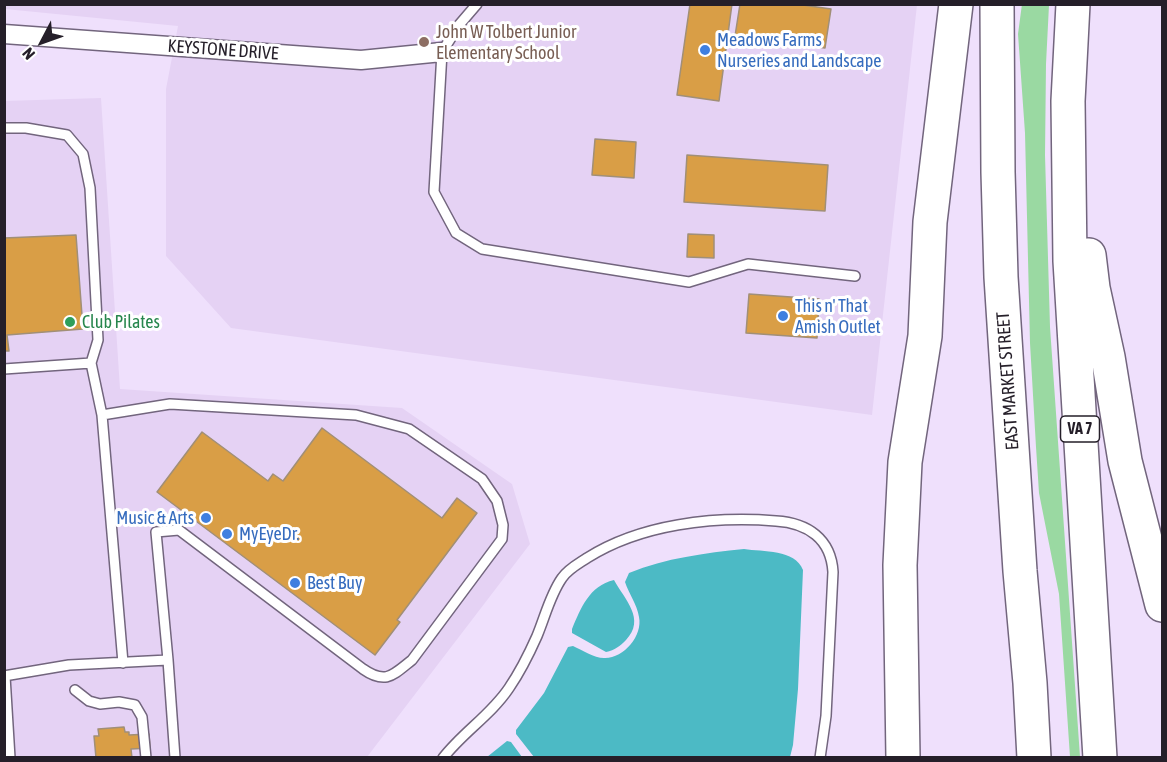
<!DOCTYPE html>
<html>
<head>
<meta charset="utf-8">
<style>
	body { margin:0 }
	#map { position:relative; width:1167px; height:762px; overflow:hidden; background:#efe0fc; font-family:"Asap Condensed",sans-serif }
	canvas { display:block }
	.frame { position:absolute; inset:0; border:6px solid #251f29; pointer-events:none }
	.north { position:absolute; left:12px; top:12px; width:60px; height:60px; -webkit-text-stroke:4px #fff; paint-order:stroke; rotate:229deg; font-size:16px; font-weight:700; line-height:24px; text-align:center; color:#251f29 }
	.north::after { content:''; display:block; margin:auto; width:21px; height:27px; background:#251f29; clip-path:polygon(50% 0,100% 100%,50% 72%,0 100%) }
</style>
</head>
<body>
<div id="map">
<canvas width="1167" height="762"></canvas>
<div class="frame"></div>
<div class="north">N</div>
</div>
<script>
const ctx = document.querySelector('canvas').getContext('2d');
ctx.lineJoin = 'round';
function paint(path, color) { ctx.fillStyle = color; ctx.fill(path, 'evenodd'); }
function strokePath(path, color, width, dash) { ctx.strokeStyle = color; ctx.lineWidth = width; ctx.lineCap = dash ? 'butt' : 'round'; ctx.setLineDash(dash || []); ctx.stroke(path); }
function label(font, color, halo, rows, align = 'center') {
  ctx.font = font + ' "Asap Condensed",sans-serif'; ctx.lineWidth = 6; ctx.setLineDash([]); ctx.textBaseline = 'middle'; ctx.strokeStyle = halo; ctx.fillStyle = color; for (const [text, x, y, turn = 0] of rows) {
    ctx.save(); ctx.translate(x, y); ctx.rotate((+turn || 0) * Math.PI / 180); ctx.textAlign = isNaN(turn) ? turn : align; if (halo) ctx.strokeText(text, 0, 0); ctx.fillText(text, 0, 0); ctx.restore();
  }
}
paint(new Path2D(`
	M4 5H917L872 415 231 328 166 256V89L178 26 5 9Z
	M101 98 120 389 402 408 512 484 530 544 367 757H5L4 101Z`), '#e5d2f4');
paint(new Path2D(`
	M1022 4 1049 5 1046 64 1045 155 1050 327 1080 757H1070L1059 594 1039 493 1036 447 1030 343 1025 133 1018 34Z`), '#9ad9a2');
paint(new Path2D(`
	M744 549C763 552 795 549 803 570L798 689 793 745 790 757H534L516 734V730L544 693 568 647 573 646C582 650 594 658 604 658 623 659 643 636 639 617 637 604 629 594 625 582L629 573C666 558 705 553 744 549Z
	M614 580C625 600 646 619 626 640 620 646 615 650 606 652L572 633V629C581 608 589 586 614 580Z
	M507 741 511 742 522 757H487Z`), '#4cbac5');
const building = new Path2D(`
	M690 4H732L719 101 677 95Z
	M740 4H796L831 9 825 48 735 36Z
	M595 139 636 142 634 178 592 175Z
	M687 155 828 165 825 211 684 202Z
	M688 234 714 235V258L687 257Z
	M76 235 83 329 7 335 9 351H4V238Z
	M749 294 819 299 817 338 746 333Z
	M322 428 442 518 457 498 477 513 397 620 400 622 375 655 157 492 202 432 268 481 273 474 283 481Z
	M124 727 125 732H129V735L149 734 150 748 131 749 132 758H96L94 736H99L98 729Z`);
paint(building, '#d99e46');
strokePath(building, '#a18f77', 1.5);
const service = new Path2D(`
	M477 4 459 25 442 52 434 192 456 233 482 249 689 282 748 264 855 276
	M4 128H26L67 135 83 154 90 188 98 340 91 363 102 415 123 663
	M4 369 91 363
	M102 415 170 404 356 415 409 429 482 479 497 501 503 525 502 539 412 660C393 675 386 685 363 669L179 530 156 532 168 660 175 758
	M4 676 69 665 168 660
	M5 676 10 758
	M75 690 89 701 100 704 119 702 135 705 142 717 146 758
	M443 758C463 732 491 715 509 688 520 672 529 654 537 636 545 617 550 595 562 578 568 569 578 564 587 558 641 524 713 516 776 521 808 523 831 539 833 572L826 716 820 758`);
const minor = new Path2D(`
	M4 34 361 60 442 52`);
const motorway = new Path2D(`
	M997 4 998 172 1001 277 1020 571 1030 683 1034 758
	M1073 4 1068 101 1070 261 1100 758
	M1089 255 1093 288 1108 357 1125 461 1162 605
	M903 758 900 565 905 462 925 336 930 222 956 4`);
strokePath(service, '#72657d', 12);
strokePath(minor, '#72657d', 21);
strokePath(motorway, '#72657d', 36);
strokePath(service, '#fff', 9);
strokePath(minor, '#fff', 18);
strokePath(motorway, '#fff', 33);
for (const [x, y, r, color] of [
	[424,42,6,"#8d6e63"],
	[705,50,6,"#3f7fe0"],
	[783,316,6,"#3f7fe0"],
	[70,322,6,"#2e9e5b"],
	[206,518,6,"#3f7fe0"],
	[227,534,6,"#3f7fe0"],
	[295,583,6,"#3f7fe0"]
]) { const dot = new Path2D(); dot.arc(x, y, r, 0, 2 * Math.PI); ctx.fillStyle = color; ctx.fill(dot); strokePath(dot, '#fff', 2); }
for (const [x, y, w] of [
	[1080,429,39]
]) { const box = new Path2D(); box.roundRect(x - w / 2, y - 13, w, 26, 4.5); ctx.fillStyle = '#fff'; ctx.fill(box); strokePath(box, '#251f29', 1.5); }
label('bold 16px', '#251f29', null, [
	["VA 7",1080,429]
]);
label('18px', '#785e54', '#fff', [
	["John W Tolbert Junior",436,32],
	["Elementary School",436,53]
], 'left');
label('18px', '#366cbe', '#fff', [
	["Meadows Farms",717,40],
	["Nurseries and Landscape",717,61],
	["This n' That",795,306],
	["Amish Outlet",795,327],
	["Music & Arts",194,518,"right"],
	["MyEyeDr.",239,534],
	["Best Buy",307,583]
], 'left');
label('18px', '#251f29', '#fff', [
	["KEYSTONE DRIVE",223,50,4],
	["EAST MARKET STREET",1008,381,-94]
]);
label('18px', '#27864d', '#fff', [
	["Club Pilates",82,322]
], 'left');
</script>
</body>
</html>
